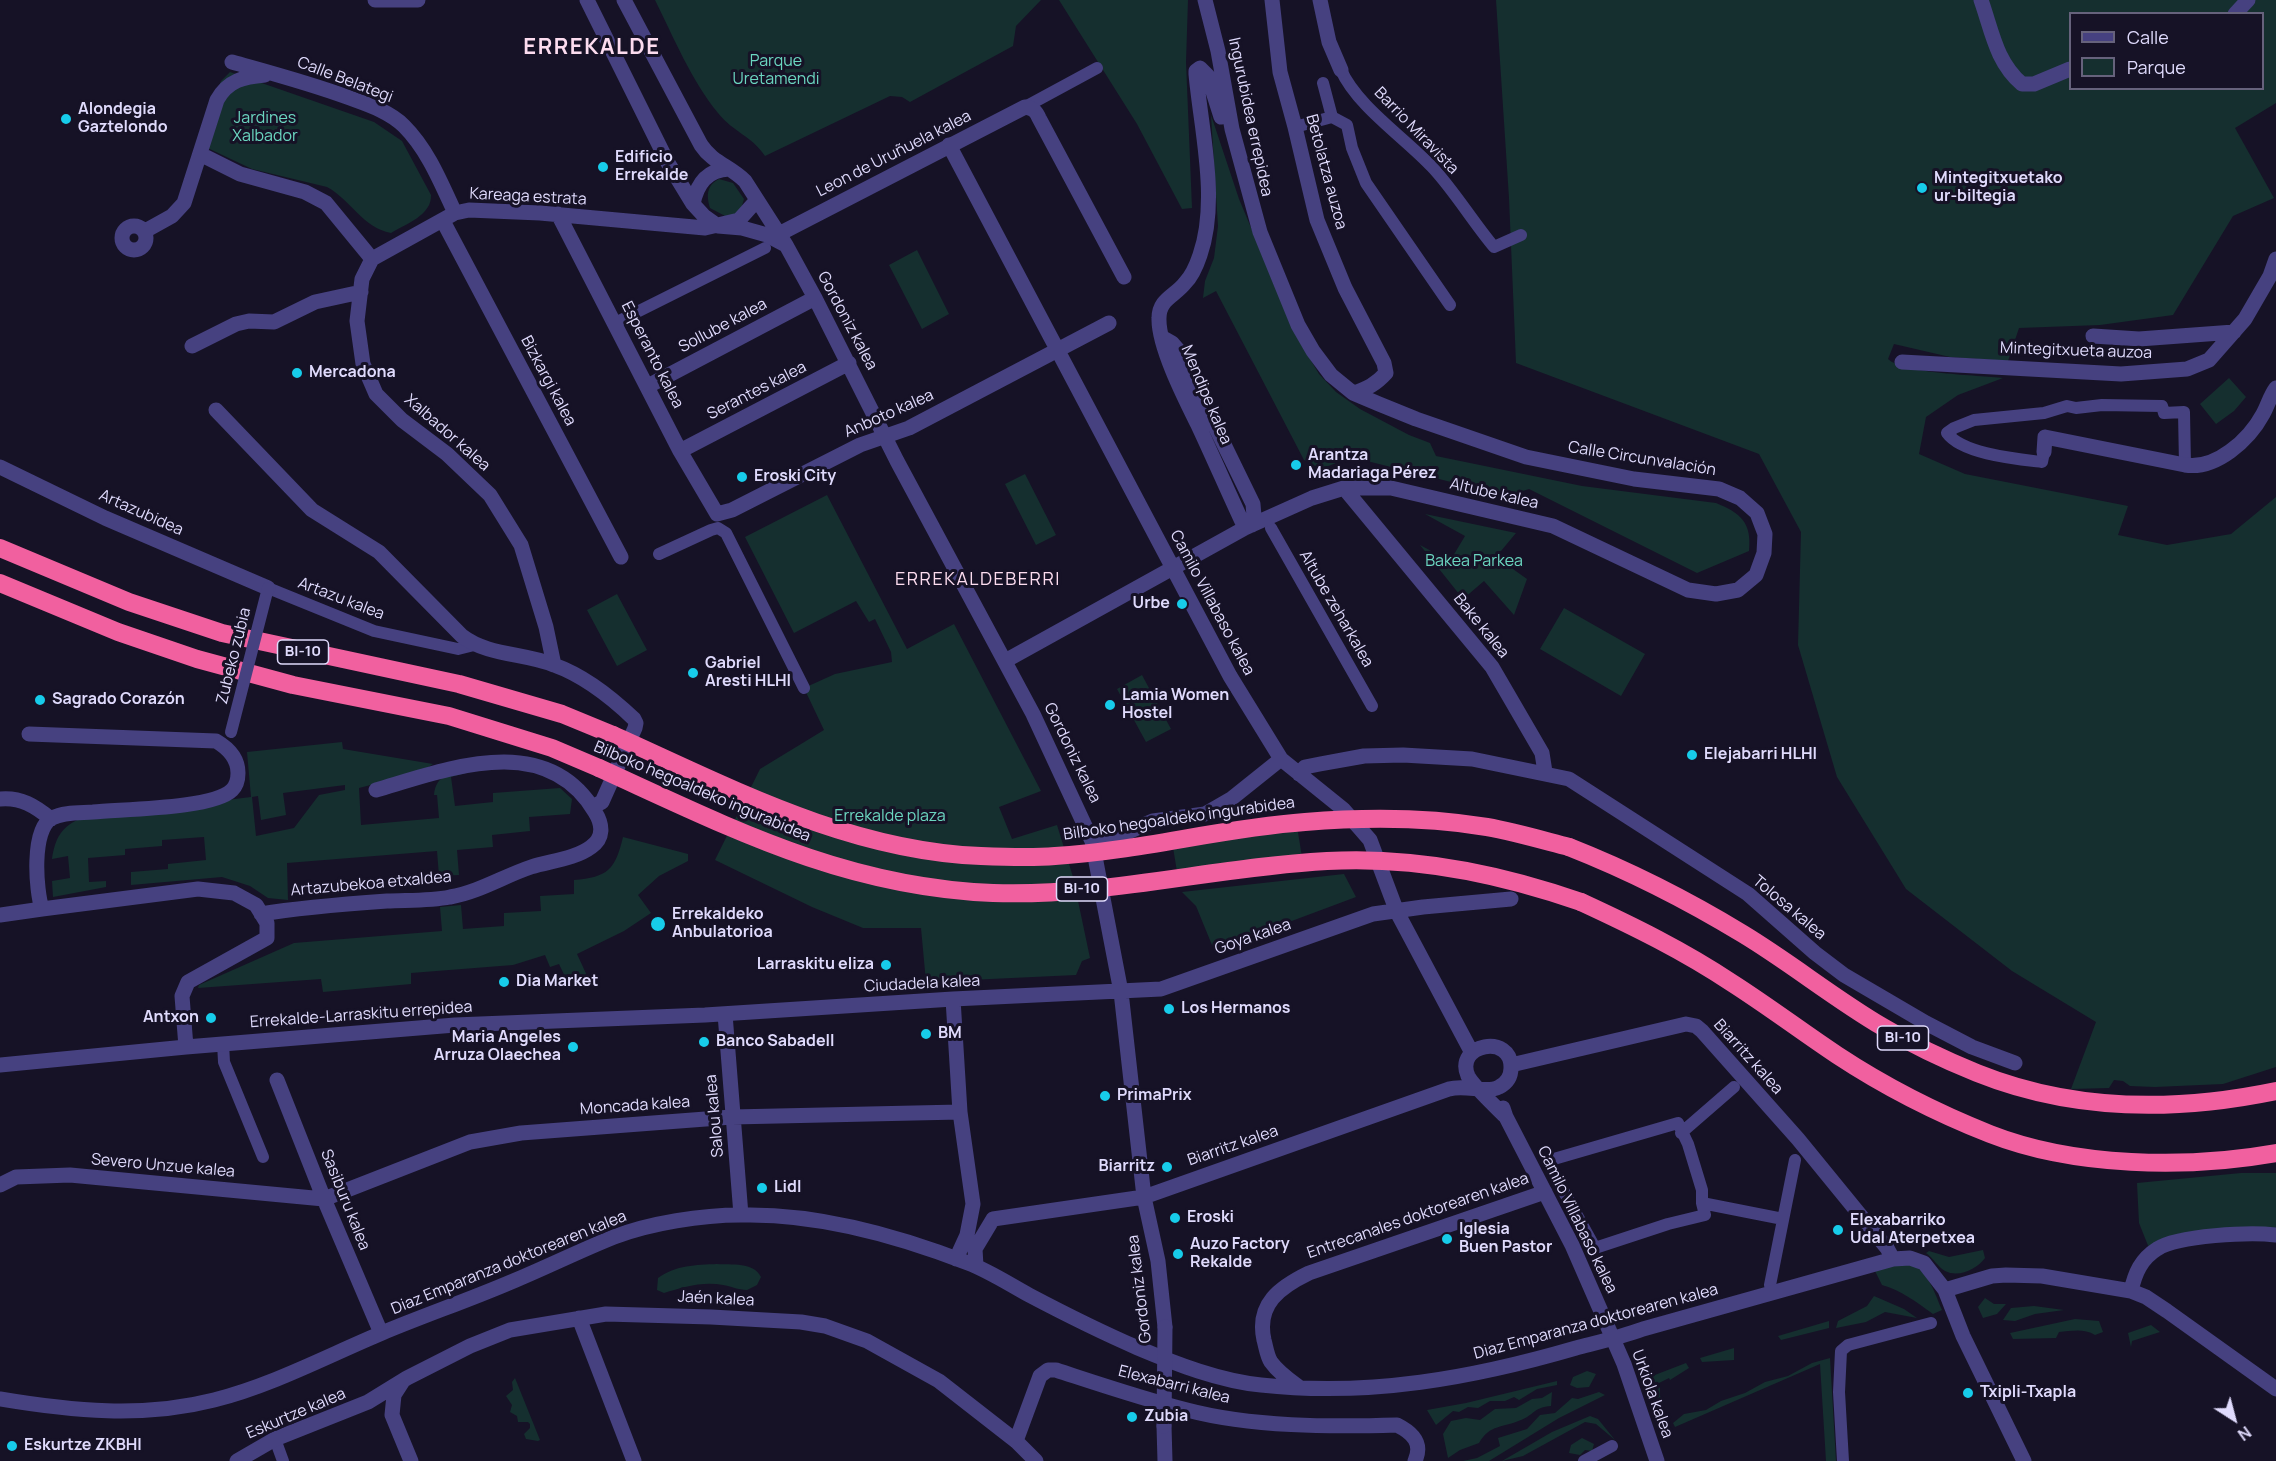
<!DOCTYPE html>
<html>
<head>
<meta charset="utf-8">
<style>
	body { margin:0 }
	#map { position:relative; width:2276px; height:1461px; overflow:hidden; background:#161226; font-family:Manrope,sans-serif }
	canvas { display:block }
	.legend { position:absolute; left:2069px; top:12px; width:195px; height:78px; box-sizing:border-box; background:#161226; border:2px solid #66627c; margin:0; padding:8px 10px; list-style:none; font-size:18px; color:#dfdafc }
	.legend li { display:flex; align-items:center; gap:12px; height:30px }
	.legend b { width:30px; border:2px solid #66627c }
	.north { position:absolute; left:2204px; top:1389px; width:60px; height:60px; -webkit-text-stroke:4px #161226; paint-order:stroke; rotate:144deg; font-size:16px; font-weight:700; line-height:24px; text-align:center; color:#dfdafc }
	.north::after { content:''; display:block; margin:auto; width:21px; height:27px; background:#dfdafc; clip-path:polygon(50% 0,100% 100%,50% 72%,0 100%) }
</style>
</head>
<body>
<div id="map">
<canvas width="2276" height="1461"></canvas>
<ul class="legend">
<li><b style="height:8px;background:#464180"></b>Calle</li>
<li><b style="height:16px;background:#152f2f"></b>Parque</li>
</ul>
<div class="north">N</div>
</div>
<script>
const ctx = document.querySelector('canvas').getContext('2d');
ctx.lineJoin = 'round';
function paint(path, color) { ctx.fillStyle = color; ctx.fill(path, 'evenodd'); }
function strokePath(path, color, width, dash) { ctx.strokeStyle = color; ctx.lineWidth = width; ctx.lineCap = dash ? 'butt' : 'round'; ctx.setLineDash(dash || []); ctx.stroke(path); }
function label(font, color, halo, rows, align = 'center') {
  ctx.font = font + ' Manrope,sans-serif'; ctx.lineWidth = 6; ctx.setLineDash([]); ctx.textBaseline = 'middle'; ctx.strokeStyle = halo; ctx.fillStyle = color; for (const [text, x, y, turn = 0] of rows) {
    ctx.save(); ctx.translate(x, y); ctx.rotate((+turn || 0) * Math.PI / 180); ctx.textAlign = isNaN(turn) ? turn : align; if (halo) ctx.strokeText(text, 0, 0); ctx.fillText(text, 0, 0); ctx.restore();
  }
}
paint(new Path2D(`
	M655 0H1041L1016 26 1013 46 910 102 902 97 890 96 765 156C751 135 734 133 718 113 691 80 674 38 655 0Z
	M1059 0H1188L1186 62 1192 208 1182 209 1137 124Z
	M1496 0H2276V103L2235 128 2274 198 2233 216 2173 315 2100 325 2019 328 2008 361 1950 357 1894 344 1888 359C1903 374 1979 375 2003 378L1958 395 1926 417 1919 454 1965 474 2128 506 2118 535 2167 545 2231 534 2276 497V1067L2223 1084 2155 1087 2130 1086 2123 1081 2114 1080 2109 1088 2071 1089 2096 1022 2012 971 1906 889 1837 777 1798 645 1801 532 1759 454 1516 363 1509 198ZM2070 14H2262V88H2070Z
	M230 72 374 122 402 141 431 195C432 215 406 224 391 233 363 228 351 200 327 187L252 169 197 143 221 81Z
	M1211 115 1239 199 1297 337 1319 374 1336 392 1360 409 1409 435 1430 443 1436 456 1582 486 1716 503C1741 513 1752 523 1749 551L1697 573 1529 489 1507 496 1351 457 1321 469 1304 460 1216 291 1203 298 1205 281 1214 258 1218 226Z
	M719 179 733 183 744 199 740 212 727 217 710 208C706 195 707 185 719 179Z
	M917 250 949 314 922 329 889 265Z
	M2229 378 2246 397 2234 411 2216 424 2200 404Z
	M1025 474 1056 535 1036 545 1005 484Z
	M827 495 907 649 954 624 1041 791 999 807 1012 839 1057 825 1073 877 1090 958 1082 961 1076 975 926 982 921 928H863L812 907 715 860 760 769 824 730 804 688 835 674 892 662 891 652 875 619 869 622 856 601 794 633 745 537Z
	M1425 514 1516 533 1496 557 1527 579 1514 615 1484 581 1463 599 1420 545 1450 561 1465 536Z
	M617 594 647 650 617 666 587 610Z
	M1564 608 1645 654 1621 696 1540 649Z
	M1142 675 1171 729 1146 742 1117 689Z
	M342 742 343 749 433 764 421 772 359 788 361 825 439 818 437 795H434C436 773 452 774 470 772L451 777 455 806 493 802V793L560 788 572 799 570 814 529 817 530 831 492 835 493 847 457 850 459 875 439 876 437 851 287 863 288 900 268 898 250 886 222 877 131 885V872L168 869V864L206 860 204 837 162 840V846L125 849V855L88 858 89 882 106 881V887L53 897 52 881 70 878 68 856 52 859C55 839 61 826 82 818L251 797 247 752ZM345 785V790L319 795 294 828 256 836 252 797 258 796 261 820 286 815 283 793Z
	M1296 820 1302 857 1178 878 1172 841Z
	M623 837 688 854V861L659 876 638 895 651 913 624 931 577 954 589 980 570 987 559 964 550 967 545 955 513 965 411 973V984L323 992 321 979 198 988 199 985 294 943 442 931 440 907 461 905 463 929 504 926V913L541 911 540 896 574 894V880C608 877 615 870 623 837Z
	M1344 874 1356 897 1214 950 1196 906 1182 892Z
	M2241 1173H2276V1231L2149 1248 2139 1223 2137 1183Z
	M1983 1250 1985 1258C1977 1269 1959 1278 1945 1271 1938 1267 1933 1258 1926 1253L1929 1251 1949 1257Z
	M1900 1262C1904 1263 1911 1264 1915 1266 1929 1274 1936 1296 1942 1310L1933 1314C1916 1302 1901 1290 1882 1285L1874 1269Z
	M717 1264C731 1265 754 1262 761 1277L757 1285 747 1290C738 1290 731 1286 723 1285 703 1281 683 1287 664 1293L657 1290 658 1278C676 1265 696 1265 717 1264Z
	M1874 1296 1904 1309 1917 1318 1885 1312 1866 1322 1836 1328 1838 1321 1867 1306Z
	M1985 1298 1994 1304H2006L1997 1314 1983 1318 1978 1307Z
	M2034 1306 2064 1310 2035 1314 2015 1321 2003 1320 2011 1308Z
	M2075 1319 2099 1321 2103 1332 2095 1335C2084 1328 2071 1331 2059 1332L2056 1338 2013 1339 2010 1333Z
	M1829 1321V1328L1781 1340 1778 1336Z
	M2151 1325 2160 1332 2132 1341 2131 1347 2128 1333Z
	M1734 1348V1360L1702 1362 1700 1358Z
	M1830 1358 1836 1461H1826L1820 1364 1675 1427 1673 1423 1684 1414 1706 1410 1721 1401 1745 1393 1765 1382 1788 1376 1812 1363Z
	M1686 1363 1689 1368 1670 1380 1669 1378 1657 1384 1660 1387V1396L1663 1400 1660 1416 1647 1378Z
	M1587 1371 1596 1374 1589 1387 1577 1388 1570 1385 1573 1377Z
	M515 1378 540 1440 538 1441 526 1439 524 1434 530 1428V1424L528 1422H518L517 1416 510 1412 512 1405 506 1396 513 1390 512 1382Z
	M1557 1381V1385L1537 1389 1519 1400 1514 1397 1505 1401H1490L1478 1408 1468 1407 1459 1412 1453 1411 1436 1425 1427 1410 1466 1403Z
	M1552 1392 1551 1406C1534 1407 1534 1415 1521 1420 1503 1428 1490 1424 1479 1443L1460 1450 1448 1458 1443 1434 1451 1421 1466 1418 1480 1420 1495 1409 1516 1408 1532 1399 1542 1398Z
	M1599 1392 1605 1395 1559 1418 1489 1461H1463L1477 1458 1500 1446 1498 1438 1527 1429 1540 1415 1555 1413 1572 1398 1578 1399Z
	M1590 1416 1598 1419 1615 1440 1596 1424 1585 1422 1523 1456 1502 1461 1552 1432Z
	M1582 1438 1594 1444 1592 1451 1585 1450 1580 1455 1569 1453 1571 1445Z`), '#152f2f');
strokePath(new Path2D(`
	M1341 70C1357 106 1405 138 1432 167 1453 189 1473 222 1494 247L1521 235
	M1323 83 1332 117 1347 125 1352 148 1366 183 1450 305
	M1025 107 1097 68
	M1295 127 1332 117
	M615 323 765 248
	M2044 452 2042 462C2017 459 1962 454 1947 433L1954 428 1974 420 2044 413 2067 406 2076 408 2102 405 2162 406 2164 413 2184 412 2185 465
	M1271 528 1372 706
	M659 554 711 530 718 528 726 533 804 688
	M268 588 374 631 458 649 474 645
	M223 1043 224 1062 263 1157
	M1678 1123 1688 1144 1702 1190V1203L1705 1215 1668 1224 1595 1248 1547 1161Z
	M1681 1133 1734 1087
	M1702 1203 1783 1219
	M1770 1285 1795 1160
	M275 1439 283 1461
	M1584 1461 1612 1446
	M1843 1461 1839 1392 1841 1351 1848 1345 1931 1323`), '#464180', 12);
strokePath(new Path2D(`
	M375 0H418
	M587 0 668 163 693 204 704 216 718 226 742 228 767 235 784 244
	M624 0 701 145C713 163 730 166 745 181L786 245 815 298 897 461 1033 714 1092 841 1121 992 1144 1197 1158 1261 1165 1327
	M1272 0 1280 72 1295 127 1317 220 1345 288 1384 363 1386 373C1376 384 1367 389 1353 393
	M1320 0 1329 42 1341 70
	M1981 0C1992 31 1996 62 2022 84H2034L2070 69
	M2235 14 2248 0
	M232 62C271 73 309 83 347 97 366 104 389 111 404 126 428 150 441 183 455 213
	M1221 117 1208 76 1200 68 1196 71V74C1201 130 1219 200 1200 255 1197 264 1192 276 1185 283 1175 296 1159 299 1159 318 1158 346 1185 399 1198 425 1214 459 1229 494 1245 528
	M949 145 1230 676 1281 759 1343 809 1370 840 1397 912 1472 1053
	M206 157 240 174 305 192 326 203 372 259
	M693 204C697 184 707 170 729 169
	M558 214 680 451 717 514 732 510 860 445 909 428 1109 323
	M443 221 621 557
	M122 238a12 12 0 1 1 24 0a12 12 0 1 1-24 0Z
	M145 231 172 216 184 203 217 100C228 80 244 77 265 75
	M779 234 1025 107C1033 108 1036 111 1039 118L1124 277
	M372 259 362 279 357 321 363 364 376 394 402 420 447 454 490 495 521 545 546 627 554 665
	M372 259 455 213 469 210 540 213 705 228 739 220 757 200
	M2093 336 2139 339 2234 332
	M1165 339 1172 343 1178 350 1253 504 1254 516 1252 525
	M192 346 236 324 249 321 274 322 315 302 361 292
	M1902 362 2121 374 2187 369 2209 360 2245 319 2270 276 2276 259
	M648 386 815 298
	M216 410 312 510 379 552 462 636C488 656 525 653 554 665 585 676 611 697 634 719L636 723 635 728 602 802 592 807
	M680 451 849 363
	M2044 452 2045 437 2185 465C2216 470 2249 440 2263 414 2268 405 2270 396 2276 388
	M0 467 105 518 268 588
	M1344 488 1492 667 1542 753 1545 772
	M1005 661 1245 528 1312 498 1344 488H1391L1553 526 1688 590 1716 594 1738 590 1756 575 1764 553 1765 534 1757 513 1740 498 1719 489 1634 479 1526 457 1416 419 1379 404 1353 393 1331 375 1313 351 1298 325 1260 232 1232 129 1218 51 1205 0
	M29 734 216 741C228 748 238 758 238 773 238 779 236 786 232 790 213 809 122 809 93 812 80 813 64 812 52 818 31 829 36 891 42 909L198 889 234 893 256 905 267 923V938L188 982 182 996 186 1047
	M1299 774 1305 767 1320 764 1364 756 1403 755 1472 759 1569 779 1748 894 1815 953 1844 975 1926 1023 1972 1047 2015 1063
	M0 799C21 797 35 806 51 819
	M1092 841 1114 838 1153 821 1205 814 1231 799 1281 759
	M261 914C303 907 345 904 387 901 408 900 430 901 450 897 479 892 504 876 531 867 550 861 575 859 591 847 604 838 603 825 595 812 546 730 448 769 376 790
	M0 915 42 909
	M953 999 960 1112 973 1204 967 1235 956 1259
	M725 1014 741 1215
	M0 1065 186 1047 455 1025 705 1015 953 999 1161 989 1373 914 1423 907 1511 899
	M1511 1065 1686 1024 1696 1026 1702 1031 1798 1139 1887 1248 1893 1259
	M277 1080 324 1199 381 1333
	M1503 1108 1506 1117 1572 1245 1624 1364 1657 1461
	M0 1185 16 1177 70 1175 324 1199 470 1142 521 1133 732 1117 960 1112
	M993 1219 1144 1197 1449 1089C1466 1084 1486 1094 1499 1087 1507 1083 1511 1076 1511 1068 1512 1033 1454 1044 1468 1076 1473 1086 1497 1108 1506 1117
	M976 1266 975 1249 993 1219
	M1945 1290 1992 1276 2006 1275 2042 1276 2131 1291 2146 1297 2167 1311 2276 1389
	M2131 1291C2135 1273 2141 1259 2157 1249 2178 1235 2251 1232 2276 1235
	M579 1318 634 1461
	M403 1381 394 1395 392 1415 411 1461
	M1299 1387C1288 1379 1278 1372 1271 1362 1267 1356 1266 1347 1264 1340 1256 1304 1280 1287 1309 1273L1545 1192
	M0 1399C71 1411 144 1418 214 1400 273 1385 327 1356 382 1333 425 1315 469 1300 511 1282 545 1268 579 1251 614 1237 650 1223 702 1215 741 1215 818 1213 896 1235 968 1263 989 1271 1009 1284 1029 1295 1065 1314 1101 1332 1138 1348 1176 1364 1220 1381 1261 1385 1369 1397 1473 1378 1576 1348 1599 1342 1621 1337 1643 1329L1893 1259 1910 1258 1924 1263 1945 1290 1963 1336 2024 1461
	M1164 1426 1165 1461
	M1016 1441 1040 1376 1048 1370H1056C1099 1384 1143 1399 1187 1410 1251 1427 1331 1427 1397 1425 1413 1433 1423 1443 1415 1461
	M237 1461 275 1439 368 1402 407 1378 470 1346 510 1330 606 1314 711 1317 801 1322 825 1326 867 1341 939 1381 1016 1441 1036 1461`), '#464180', 15);
strokePath(new Path2D(`
	M0 548 129 602 222 633 459 684 562 714 613 735
	M0 583 118 632 197 659 293 685 449 716 552 748 599 768
	M1569 847C1630 871 1687 900 1743 934 1791 963 1835 999 1883 1027 1913 1045 1945 1060 1977 1073 2074 1112 2175 1112 2276 1091
	M1581 902C1633 926 1684 951 1732 983 1768 1006 1801 1031 1837 1055 1884 1086 1937 1113 1990 1134 2074 1167 2187 1169 2276 1153`), '#f1609f', 18);
strokePath(new Path2D(`
	M231 732 268 588`), '#464180', 12);
strokePath(new Path2D(`
	M1164 1426 1165 1327`), '#464180', 15);
strokePath(new Path2D(`
	M613 735C731 788 849 851 981 856 1006 857 1031 858 1055 856 1139 851 1221 828 1305 822 1366 817 1427 817 1487 827 1515 832 1542 840 1569 847
	M599 768C731 828 844 887 993 893 1105 897 1215 867 1327 861 1414 856 1498 873 1581 902`), '#f1609f', 18);
for (const [x, y, r, color] of [
	[66,119,6,"#17ccea"],
	[603,167,6,"#17ccea"],
	[1922,188,6,"#17ccea"],
	[297,373,6,"#17ccea"],
	[1296,465,6,"#17ccea"],
	[742,477,6,"#17ccea"],
	[1182,604,6,"#17ccea"],
	[693,673,6,"#17ccea"],
	[40,700,6,"#17ccea"],
	[1110,705,6,"#17ccea"],
	[1692,755,6,"#17ccea"],
	[658,924,8,"#17ccea"],
	[886,965,6,"#17ccea"],
	[504,982,6,"#17ccea"],
	[1169,1009,6,"#17ccea"],
	[211,1018,6,"#17ccea"],
	[926,1034,6,"#17ccea"],
	[704,1042,6,"#17ccea"],
	[573,1047,6,"#17ccea"],
	[1105,1096,6,"#17ccea"],
	[1167,1167,6,"#17ccea"],
	[762,1188,6,"#17ccea"],
	[1175,1218,6,"#17ccea"],
	[1838,1230,6,"#17ccea"],
	[1447,1239,6,"#17ccea"],
	[1178,1254,6,"#17ccea"],
	[1968,1393,6,"#17ccea"],
	[1132,1417,6,"#17ccea"],
	[12,1446,6,"#17ccea"]
]) { const dot = new Path2D(); dot.arc(x, y, r, 0, 2 * Math.PI); ctx.fillStyle = color; ctx.fill(dot); strokePath(dot, '#161226', 2); }
for (const [x, y, w] of [
	[303,652,51],
	[1082,889,51],
	[1903,1038,51]
]) { const box = new Path2D(); box.roundRect(x - w / 2, y - 12, w, 24, 4.5); ctx.fillStyle = '#161226'; ctx.fill(box); strokePath(box, '#dfdafc', 1.5); }
label('bold 15px', '#dfdafc', null, [
	["BI-10",303,652],
	["BI-10",1082,889],
	["BI-10",1903,1038]
]);
label('16px', '#6bd6c0', '#161226', [
	["Parque",776,62],
	["Uretamendi",776,80],
	["Jardines",265,119],
	["Xalbador",265,137],
	["Bakea Parkea",1474,562],
	["Errekalde plaza",890,817]
]);
label('16px', '#dfdafc', '#161226', [
	["Calle Belategi",345,80,21],
	["Ingurubidea errepidea",1250,117,78],
	["Barrio Miravista",1416,131,46],
	["Leon de Uruñuela kalea",894,154,-27],
	["Betolatza auzoa",1326,172,75],
	["Kareaga estrata",528,197,3],
	["Gordoniz kalea",847,321,62],
	["Sollube kalea",723,326,-28],
	["Mintegitxueta auzoa",2076,351,2],
	["Esperanto kalea",652,355,63],
	["Bizkargi kalea",548,381,62],
	["Serantes kalea",757,391,-27],
	["Mendipe kalea",1206,395,67],
	["Anboto kalea",889,414,-24],
	["Xalbador kalea",447,433,41],
	["Calle Circunvalación",1642,459,9],
	["Altube kalea",1494,494,13],
	["Artazubidea",141,513,24],
	["Artazu kalea",341,599,21],
	["Camilo Villabaso kalea",1212,603,62],
	["Altube zeharkalea",1336,609,60],
	["Bake kalea",1481,626,51],
	["Zubeko zubia",234,656,-76],
	["Gordoniz kalea",1072,753,64],
	["Bilboko hegoaldeko ingurabidea",702,792,23],
	["Bilboko hegoaldeko ingurabidea",1179,819,-8],
	["Artazubekoa etxaldea",371,884,-5],
	["Tolosa kalea",1789,908,40],
	["Goya kalea",1253,937,-19],
	["Ciudadela kalea",922,984,-3],
	["Errekalde-Larraskitu errepidea",361,1015,-4],
	["Biarritz kalea",1748,1057,48],
	["Moncada kalea",635,1106,-4],
	["Salou kalea",715,1116,-95],
	["Biarritz kalea",1233,1146,-19],
	["Severo Unzue kalea",163,1166,5],
	["Sasiburu kalea",345,1200,68],
	["Entrecanales doktorearen kalea",1418,1216,-19],
	["Camilo Villabaso kalea",1577,1220,64],
	["Diaz Emparanza doktorearen kalea",509,1263,-22],
	["Gordoniz kalea",1140,1289,-97],
	["Jaén kalea",716,1299,3],
	["Diaz Emparanza doktorearen kalea",1596,1322,-15],
	["Elexabarri kalea",1174,1385,14],
	["Urkiola kalea",1652,1394,70],
	["Eskurtze kalea",296,1414,-23]
]);
label('bold 16px', '#dfdafc', '#161226', [
	["Alondegia",78,110],
	["Gaztelondo",78,128],
	["Edificio",615,158],
	["Errekalde",615,176],
	["Mintegitxuetako",1934,179],
	["ur-biltegia",1934,197],
	["Mercadona",309,373],
	["Arantza",1308,456],
	["Madariaga Pérez",1308,474],
	["Eroski City",754,477],
	["Urbe",1170,604,"right"],
	["Gabriel",705,664],
	["Aresti HLHI",705,682],
	["Lamia Women",1122,696],
	["Hostel",1122,714],
	["Sagrado Corazón",52,700],
	["Elejabarri HLHI",1704,755],
	["Errekaldeko",672,915],
	["Anbulatorioa",672,933],
	["Larraskitu eliza",874,965,"right"],
	["Dia Market",516,982],
	["Los Hermanos",1181,1009],
	["Antxon",199,1018,"right"],
	["BM",938,1034],
	["Maria Angeles",561,1038,"right"],
	["Arruza Olaechea",561,1056,"right"],
	["Banco Sabadell",716,1042],
	["PrimaPrix",1117,1096],
	["Biarritz",1155,1167,"right"],
	["Lidl",774,1188],
	["Eroski",1187,1218],
	["Elexabarriko",1850,1221],
	["Udal Aterpetxea",1850,1239],
	["Iglesia",1459,1230],
	["Buen Pastor",1459,1248],
	["Auzo Factory",1190,1245],
	["Rekalde",1190,1263],
	["Txipli-Txapla",1980,1393],
	["Zubia",1144,1417],
	["Eskurtze ZKBHI",24,1446]
], 'left');
ctx.letterSpacing = '1.5px';
label('18px', '#fcdcef', '#161226', [
	["ERREKALDEBERRI",978,580]
]);
ctx.letterSpacing = '0px';
ctx.letterSpacing = '1.5px';
label('bold 22px', '#fcdcef', '#161226', [
	["ERREKALDE",592,48]
]);
ctx.letterSpacing = '0px';
</script>
</body>
</html>
